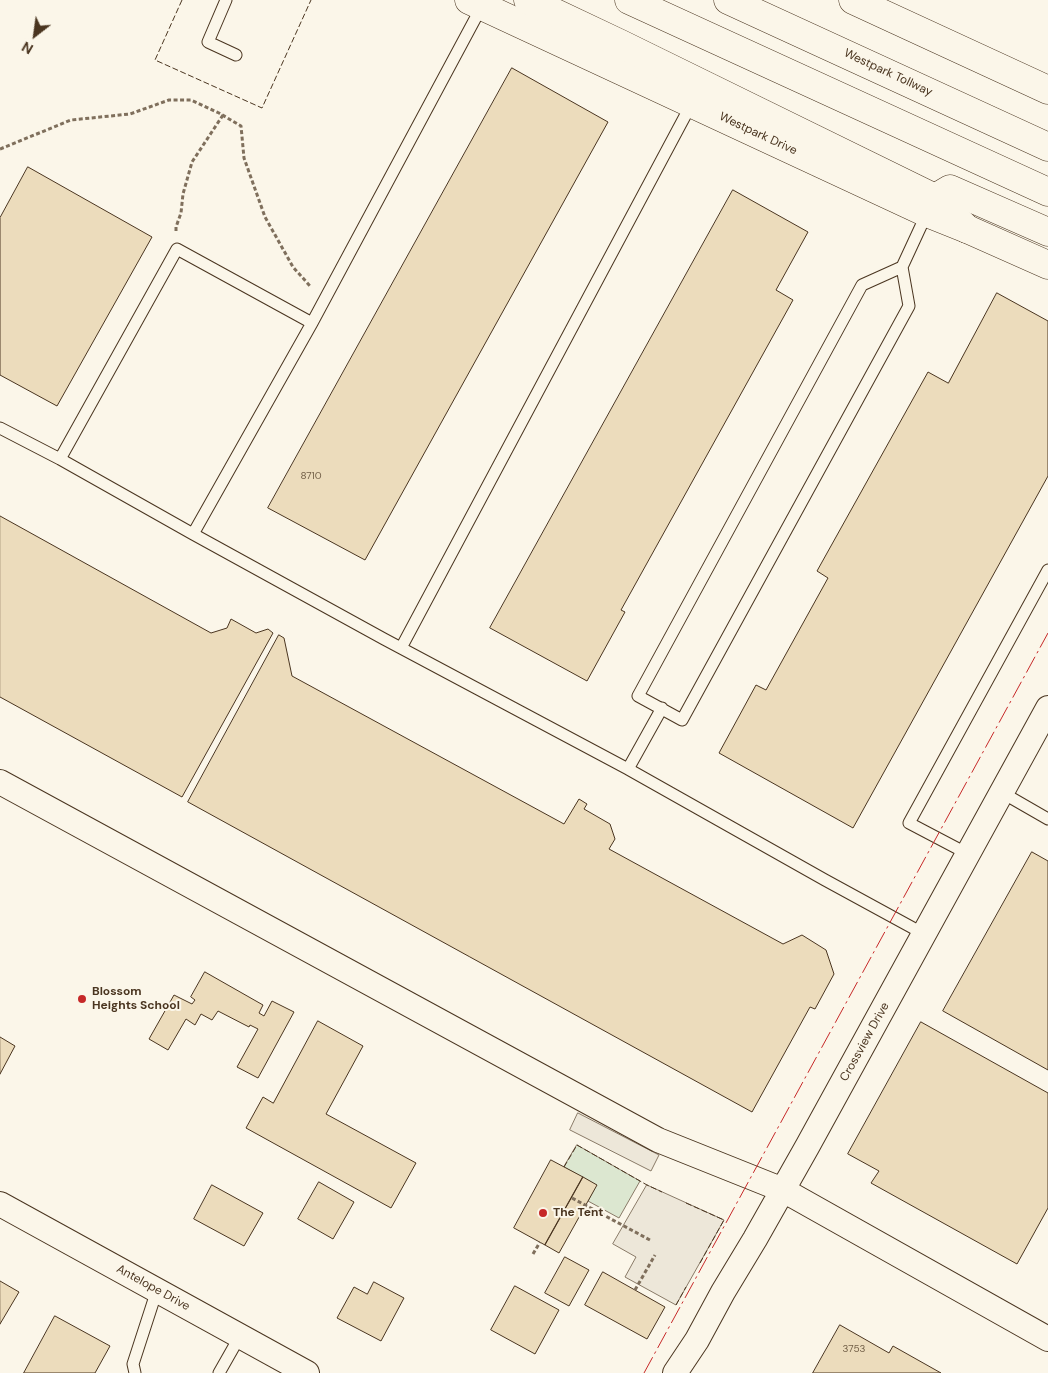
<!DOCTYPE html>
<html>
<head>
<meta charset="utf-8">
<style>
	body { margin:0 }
	#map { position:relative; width:1048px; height:1373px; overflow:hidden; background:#fbf6e9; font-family:"DM Sans",sans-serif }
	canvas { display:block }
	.north { position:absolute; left:10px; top:10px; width:50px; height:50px; -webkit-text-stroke:4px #fbf6e9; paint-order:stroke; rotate:210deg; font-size:14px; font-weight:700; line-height:20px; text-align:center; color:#4a3520 }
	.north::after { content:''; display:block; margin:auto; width:18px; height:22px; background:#4a3520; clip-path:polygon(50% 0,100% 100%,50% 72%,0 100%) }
</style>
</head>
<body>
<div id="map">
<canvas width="1048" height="1373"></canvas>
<div class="north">N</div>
</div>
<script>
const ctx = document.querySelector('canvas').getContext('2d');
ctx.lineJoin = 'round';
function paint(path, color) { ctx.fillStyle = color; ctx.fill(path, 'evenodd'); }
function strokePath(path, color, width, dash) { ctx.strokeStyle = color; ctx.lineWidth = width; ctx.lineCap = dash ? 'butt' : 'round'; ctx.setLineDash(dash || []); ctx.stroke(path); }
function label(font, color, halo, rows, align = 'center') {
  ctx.font = font + ' "DM Sans",sans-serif'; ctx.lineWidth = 4; ctx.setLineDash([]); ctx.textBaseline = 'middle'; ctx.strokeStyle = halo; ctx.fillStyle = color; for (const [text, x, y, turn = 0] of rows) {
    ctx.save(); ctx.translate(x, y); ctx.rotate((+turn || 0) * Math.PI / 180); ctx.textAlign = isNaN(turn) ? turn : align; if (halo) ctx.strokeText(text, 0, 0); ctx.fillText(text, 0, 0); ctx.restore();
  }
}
const green = new Path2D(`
	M577 1145 640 1181 619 1218 588 1201 596 1185 564 1167Z`);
paint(green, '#dce7d0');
strokePath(green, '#887966', 1);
const parking = new Path2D(`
	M578 1113 659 1155 651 1171 570 1130Z
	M647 1185 724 1220 676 1305 625 1277 636 1257 613 1244Z`);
paint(parking, '#ede7d9');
strokePath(parking, '#887966', 1);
const building = new Path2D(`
	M512 68 608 122 365 560 268 508Z
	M28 167 152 237 57 406 0 375V218Z
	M733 190 808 232 776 290 793 300 621 610 625 612 587 681 490 628Z
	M997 293 1048 321V476L853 828 719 753 756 685 766 690 828 578 817 571 928 372 948 383Z
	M0 516 211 633 227 628 231 619 256 633 268 629 273 633 182 797 0 697Z
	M279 635 284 638 292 676 564 824 579 799 587 804 584 809 610 824 615 839 609 849 783 944 802 935 826 950 834 974 815 1009 810 1007 752 1112 188 802Z
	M1032 852 1048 861V1070L943 1011Z
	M205 972 263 1005 259 1013 264 1016 272 1001 294 1012 258 1078 237 1067 258 1029 250 1025 249 1027 218 1011 212 1020 201 1014 195 1025 186 1019 168 1050 149 1039 174 995 192 1004 195 1000 191 997Z
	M318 1021 363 1046 326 1114 416 1163 391 1208 246 1128 263 1097 273 1103Z
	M921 1022 1048 1093V1208L1017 1264 871 1183 879 1171 848 1154Z
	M0 1037 15 1046 0 1074Z
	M551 1160 583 1177 545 1245 514 1228Z
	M583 1177 597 1185 559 1253 545 1245Z
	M319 1182 354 1202 333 1239 298 1219Z
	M212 1185 263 1213 244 1246 194 1219Z
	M565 1257 589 1270 569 1306 545 1293Z
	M603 1272 665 1307 647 1339 585 1305Z
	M0 1281 19 1292 0 1324Z
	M374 1282 404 1298 381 1341 337 1318 354 1287 367 1294Z
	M515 1286 559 1310 535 1354 491 1330Z
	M55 1316 110 1346 95 1373H24Z
	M840 1325 889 1353 893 1346 941 1373H813Z`);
paint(building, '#ecdcbc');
strokePath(building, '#4a3520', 1);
const service = new Path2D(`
	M226 0 208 42 236 55
	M902 267 909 306 682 720 638 696 862 285Z
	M902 267 927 213
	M0 428 60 459 193 534 384 639 628 769 825 880 924 934
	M60 459 177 249 312 323
	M193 534 312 323 482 6
	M401 648 692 103
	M628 769 662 708
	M1001 792 1048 819
	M968 854 909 823 1048 570
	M135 1373 133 1364 157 1290
	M219 1373 240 1336`);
const minor = new Path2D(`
	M0 782 658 1140 783 1190 1048 1339
	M0 1204 307 1373
	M675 1373 697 1340 723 1292 755 1239 807 1147 1048 708`);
const secondary = new Path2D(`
	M469 0 927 213 967 229 1048 265
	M629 0 1048 192
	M927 213 935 198 950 189 1048 232`);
const motorway = new Path2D(`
	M528 0 621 44 935 198 967 229
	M728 0 1048 147
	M853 0 1048 90`);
strokePath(service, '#4a3520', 13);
strokePath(minor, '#4a3520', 26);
strokePath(secondary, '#4a3520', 29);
strokePath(motorway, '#4a3520', 29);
strokePath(new Path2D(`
	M0 149 71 120 130 114 169 100H191L219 113 241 126 244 158 265 217 293 267 310 286
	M176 231V227L181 213 183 194 192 162 223 115
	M572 1198 650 1240
	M533 1254 540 1242
	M635 1290 655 1255`), '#7f6f5c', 3, [4, 2.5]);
strokePath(service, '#fbf6e9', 11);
strokePath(minor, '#fbf6e9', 24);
strokePath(secondary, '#fbf6e9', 28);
strokePath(motorway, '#fbf6e9', 28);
strokePath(new Path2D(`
	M182 0 155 60 262 108 311 0
	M564 1167 577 1145 647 1185 662 1192
	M686 1203 724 1220 700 1263
	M676 1305 686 1287`), '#4a3520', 1, [6, 2.5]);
strokePath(new Path2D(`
	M644 1373 1048 633`), '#c62828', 1, [18, 4, 2.5, 4]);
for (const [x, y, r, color] of [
	[82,999,5,"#c62828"],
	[543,1213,5,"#c62828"]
]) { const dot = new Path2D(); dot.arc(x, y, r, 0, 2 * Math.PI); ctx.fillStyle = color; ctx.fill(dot); strokePath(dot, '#fbf6e9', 2); }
label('10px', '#725f47', null, [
	["8710",311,476],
	["3753",854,1349]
]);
label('12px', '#4a3520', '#fbf6e9', [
	["Westpark Tollway",888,73,25],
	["Westpark Drive",758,134,25],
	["Crossview Drive",865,1042,-61],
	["Antelope Drive",153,1288,29]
]);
label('bold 12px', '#4a3520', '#fbf6e9', [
	["Blossom",92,992],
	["Heights School",92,1006],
	["The Tent",553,1213]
], 'left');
</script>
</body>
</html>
